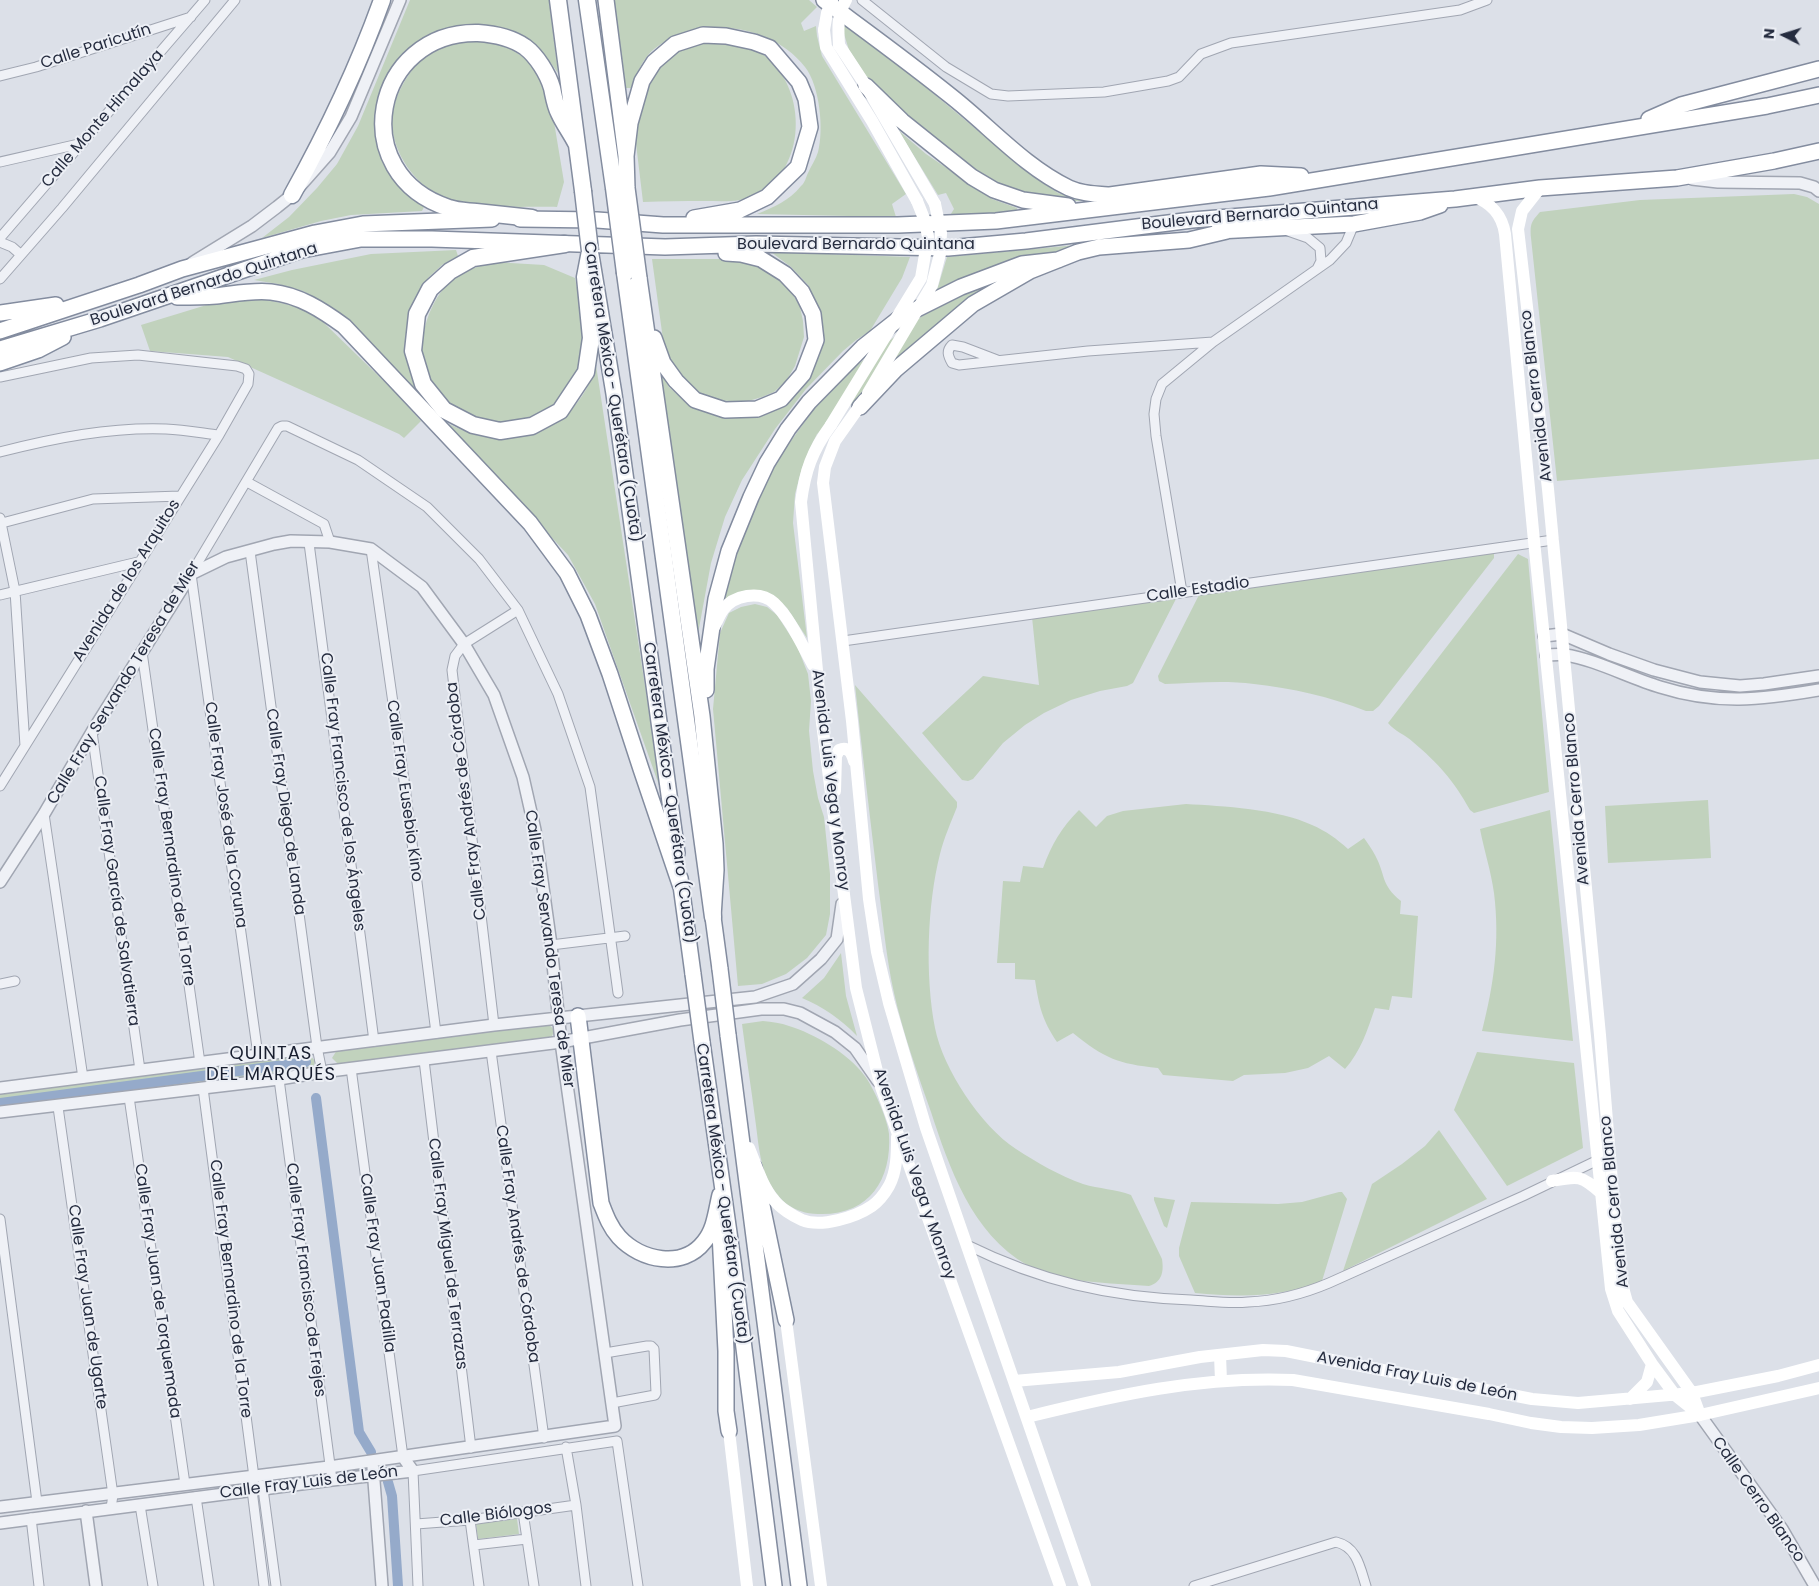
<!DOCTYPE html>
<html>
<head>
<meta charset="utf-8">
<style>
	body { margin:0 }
	#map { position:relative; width:1819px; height:1586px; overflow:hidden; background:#dce0e8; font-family:Poppins,sans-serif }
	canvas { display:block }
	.north { position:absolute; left:1759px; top:10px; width:50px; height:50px; -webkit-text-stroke:4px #eceff5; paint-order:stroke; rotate:275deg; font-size:14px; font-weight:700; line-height:20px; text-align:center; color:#252c3f }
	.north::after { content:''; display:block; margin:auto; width:18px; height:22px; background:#252c3f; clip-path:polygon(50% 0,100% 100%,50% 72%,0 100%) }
</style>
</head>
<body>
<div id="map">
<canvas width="1819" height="1586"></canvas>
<div class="north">N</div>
</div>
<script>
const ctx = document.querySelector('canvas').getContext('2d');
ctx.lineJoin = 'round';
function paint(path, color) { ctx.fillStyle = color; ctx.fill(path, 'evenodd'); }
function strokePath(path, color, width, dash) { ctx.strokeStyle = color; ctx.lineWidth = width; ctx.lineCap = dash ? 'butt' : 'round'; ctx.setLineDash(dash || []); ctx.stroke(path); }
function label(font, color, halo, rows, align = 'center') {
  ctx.font = font + ' Poppins,sans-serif'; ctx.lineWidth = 4; ctx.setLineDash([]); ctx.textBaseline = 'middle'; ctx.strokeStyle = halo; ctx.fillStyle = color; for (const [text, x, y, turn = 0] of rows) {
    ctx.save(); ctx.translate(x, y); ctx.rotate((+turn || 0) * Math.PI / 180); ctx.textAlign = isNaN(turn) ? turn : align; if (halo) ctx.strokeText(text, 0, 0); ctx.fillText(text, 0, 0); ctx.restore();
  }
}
paint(new Path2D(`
	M410 0H549L558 73C551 63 543 51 532 45 523 40 492 28 483 26 447 19 406 41 391 74 387 82 388 115 388 127 387 138 384 153 386 165 389 178 413 198 425 205L422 211 351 215 321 221 262 238 289 217 317 188 337 164 358 126Z
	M614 0H809L817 7 801 23 804 31 816 26 817 36 822 56 906 194 892 204 896 217 757 214C774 207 789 201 801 186 805 183 806 177 808 173 811 166 816 159 818 152 824 130 820 86 805 67 771 23 697 14 654 49 643 58 636 75 631 88H626Z
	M844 19 1031 175 1058 193 1083 201H1065L1037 198 1013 190 976 172 929 139 868 79 849 50 844 34Z
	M711 38C730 42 750 44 765 56 808 89 807 170 756 195 740 203 722 201 704 201 684 201 664 201 643 202L634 127 647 77 678 49Z
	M487 39 506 46 523 57 538 71 549 92 564 182 557 207C527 206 470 210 443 198 415 184 393 154 392 123 392 106 399 89 408 76 413 68 420 59 428 54 446 42 467 42 487 39Z
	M898 130 926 154 992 199 1017 208 1016 214 947 220 954 209 946 193 938 195Z
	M1794 194 1807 197 1819 204V459L1557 481 1531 238C1530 224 1531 222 1540 212L1640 200Z
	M1109 242 1020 259 937 290 947 257Z
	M456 250 458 256 442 265 429 277 419 294 411 370 425 401 345 318 326 304 303 291 278 284 254 280 292 270 371 254Z
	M771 252 910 257 902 278 870 331 856 340 843 351 806 389 775 429 742 480 725 517 711 563 697 639 658 367 669 387 683 400 713 415 731 418 752 416 801 385 816 303 808 285 791 267Z
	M652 259H731L758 263 783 281 793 294 800 307 803 321 804 337 795 366 786 381 774 392 762 397 745 402 715 400 699 393 688 385 665 354Z
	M494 262 544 265 575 278C579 298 587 335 583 354 578 384 559 407 531 418 526 420 521 422 516 423 510 423 504 422 497 422 480 421 462 416 448 404 437 394 423 370 422 355 420 327 436 286 462 273 472 268 484 265 494 262Z
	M1010 272 930 334 817 434 810 448 802 468 795 494 793 523 807 638 787 608 775 597 722 602 734 562 754 506 780 456 814 409 857 365 925 314Z
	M263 299 298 307 323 322 393 390 421 421 404 438 399 434 228 357 150 351 141 325 223 300Z
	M596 365 661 791 595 604 568 555 444 422C458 428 473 436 488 437 540 441 582 416 596 365Z
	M1494 553V558L1379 706 1373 711H1366C1331 697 1291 688 1254 684 1224 680 1194 683 1165 684L1159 681 1158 676 1201 591Z
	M1518 554 1528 559 1549 792 1474 813 1470 810C1454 781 1438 763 1413 742 1406 735 1394 731 1388 723Z
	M1178 595 1133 683 1127 686 1100 691 1071 700 1044 713 1025 725 1003 743 973 779 968 781 962 780 922 733 983 676 1039 685 1032 617Z
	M755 604 767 607 777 615 797 646 808 674 811 701 809 731 813 771 818 798 824 817 830 874V914L826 935 807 958 786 974 762 984 738 986 713 709 720 633 729 613 741 607Z
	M855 685 957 802V807C951 822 944 838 940 854 927 905 925 976 935 1028 943 1069 981 1126 1016 1149 1036 1162 1060 1176 1083 1184 1099 1189 1116 1189 1131 1195L1162 1259C1164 1272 1162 1282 1149 1286 1112 1283 1058 1283 1027 1265 972 1234 949 1167 931 1112 917 1072 903 1033 894 993 886 957 883 920 878 884 870 818 862 751 855 685Z
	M1708 800 1711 858 1608 863 1605 806Z
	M1186 804C1223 806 1278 809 1312 825 1326 831 1337 839 1348 849L1364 838C1368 844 1372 849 1375 855 1386 875 1380 884 1401 901L1400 914 1418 916 1412 998 1392 996 1389 1010 1375 1008C1367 1031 1361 1051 1345 1069L1329 1056 1308 1068 1285 1073 1244 1075 1233 1081 1163 1075 1158 1068C1118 1064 1104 1058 1073 1033L1057 1042C1042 1020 1039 1006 1035 980L1015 979V963H997L1003 881 1020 882 1023 866 1043 868C1052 844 1061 828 1079 810L1096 827 1107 816 1123 811Z
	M1550 810 1573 1041 1482 1031C1494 984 1500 942 1494 893 1491 871 1484 850 1480 829Z
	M841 953 846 996 857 1036C841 1019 823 1007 802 998L824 978Z
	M763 1021C772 1022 781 1023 789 1026 813 1033 849 1054 864 1075 873 1086 888 1120 889 1134 892 1181 868 1216 818 1214 793 1213 780 1202 768 1180 759 1162 758 1138 755 1118 751 1087 746 1055 742 1024Z
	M547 1022 554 1030 551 1040 340 1066 332 1058 337 1050Z
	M1477 1052 1574 1063 1583 1148 1507 1186 1454 1110Z
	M309 1054 315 1061 313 1069 0 1110V1094Z
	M1439 1130 1487 1199 1343 1271 1372 1184 1402 1164 1425 1146Z
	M1339 1192H1342L1347 1199 1322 1281C1281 1298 1238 1297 1195 1293L1179 1256V1248L1191 1202 1278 1204 1302 1202Z
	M1154 1197 1175 1200 1167 1228 1164 1226 1154 1200Z
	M517 1519 519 1534 478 1539 476 1524Z`), '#c1d2bd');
strokePath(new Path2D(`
	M316 1098 359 1432 371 1452
	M0 1103 306 1062
	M388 1482 392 1496 398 1586`), '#95aaca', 10);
const minor = new Path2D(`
	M862 0 946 67 991 94 1008 96 1104 92 1168 81 1179 77 1201 54 1231 43 1460 10 1487 0
	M0 76 36 67 191 17
	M0 162 83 143
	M1288 231 1308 238 1320 248 1321 261 1317 269
	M0 238 205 0
	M0 242 12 247 20 254
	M0 279 62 208 235 0
	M997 360 963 347 952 345C946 351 948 356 952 363L959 365 1088 351 1213 342
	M0 377 91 358 138 355 237 366 246 369 249 374 248 384 219 435 0 786
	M0 452C54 438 110 427 166 429 184 430 202 433 219 435
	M247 482 324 524 330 542
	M0 518 15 591 25 746
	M2 523 93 499 180 496
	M309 543 374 1041
	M371 549 405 787 436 1033
	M250 551 317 1047 322 1072
	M1182 592 1156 436 1154 414 1156 399 1162 384 1213 342 1330 260 1346 243 1354 224
	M0 595 138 562
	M843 641 1553 540
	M142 652 200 1063
	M92 732 140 1070
	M44 814 83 1078
	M551 945 625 936
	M0 984 15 981
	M494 1025 452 670 455 656 464 644 518 610
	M491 1051 544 1438
	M258 1055 191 574 278 428 282 426H287L358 460 427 507 479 559 518 610 558 694 590 787 618 993
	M424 1060 471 1448
	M351 1068 403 1457
	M279 1079 332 1480
	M203 1088 254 1477 252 1490 264 1586
	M129 1097 185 1484
	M58 1107 113 1495 111 1508
	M0 1219 37 1502
	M967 1245C1040 1281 1109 1297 1191 1300 1210 1301 1229 1304 1248 1302 1276 1301 1303 1294 1329 1283L1523 1196 1598 1160
	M605 1353 647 1346H651L654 1349 656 1393 655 1395 612 1403
	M566 1447 576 1505 586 1586
	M261 1485 263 1489 276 1586
	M196 1497 209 1586
	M140 1505 153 1586
	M523 1512 534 1586
	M31 1518 39 1586
	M470 1520 479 1586
	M416 1524 470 1520 576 1505
	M474 1545 527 1539
	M418 1586 413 1471 617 1441 638 1586
	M1194 1586 1336 1542C1357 1547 1360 1567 1366 1586`);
const tertiary = new Path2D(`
	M1692 179 1718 182 1800 183 1814 187 1819 191
	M192 263 252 226 277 207 292 195 330 152 351 117 400 0
	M1544 636 1562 634 1609 654 1654 670 1700 682 1740 686 1764 684 1819 676
	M1546 655C1552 655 1559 654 1565 655 1594 659 1630 678 1660 687 1717 705 1761 700 1819 690
	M0 882 44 814 92 732 191 574 226 557 274 544 291 541 330 542 371 549 422 587 464 644 494 695 523 777 535 830 551 945 561 1042 615 1426 329 1467 0 1507
	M0 1088 494 1025 755 997 793 984 821 959 837 939 842 904
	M0 1112 279 1079 322 1072 561 1042 680 1020 761 1009H784L800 1013 835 1032 855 1048 878 1081
	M1700 1415 1782 1529 1815 1586
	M373 1468 382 1586
	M86 1511 96 1586
	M0 1523 332 1480 413 1471 403 1457`);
const trunk = new Path2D(`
	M606 0 626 156 627 188
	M824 0C867 32 910 63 952 97 990 127 1025 167 1069 188 1082 194 1096 194 1110 195L1261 174 1301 176
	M866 86 902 121 972 177 994 190 1023 200 1068 206
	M1649 119 1681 105 1819 69
	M626 156 630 123 642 81 654 62 675 44 703 35 726 36 754 42 770 48 799 82 806 99 810 127 798 167 767 197 740 210 694 218
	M520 219 597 220 663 225H898L996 221 1269 188 1767 106 1819 95
	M1218 231 1354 224 1420 212 1440 205
	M591 255 614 394 677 853
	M639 278 702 716 715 844 716 870 713 917 720 969
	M177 297C190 297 203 297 216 296 234 294 252 290 271 292 299 295 322 310 344 326L530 523 567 573 588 615 610 674 641 769 681 887
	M0 313 56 305
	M0 331 139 285 182 269 315 233 363 224 492 219
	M654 338 663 363 676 381 695 400 725 410 757 409 781 399 803 374 816 340 813 314 802 292 785 274 761 259 741 254 726 253
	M0 349 100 319 302 250 361 239H432L665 247 756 244 948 248 1026 241 1192 220 1455 199 1540 188 1677 178 1774 161 1819 151
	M0 363 38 350 63 337
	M860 407 895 370 973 304 1030 271 1078 252 1099 247 1189 240 1227 231
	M706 690V669L716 599 729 551 751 497 767 463 788 429 809 402 863 347 901 317 961 287 1022 264 1058 260
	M680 878 693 974
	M578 1016 601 1203C606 1216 610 1227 619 1237 641 1261 683 1269 704 1242 715 1229 716 1211 720 1195
	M728 1035 799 1586
	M702 1042 733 1261 774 1586
	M754 1167 786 1320
	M720 1233 726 1351V1411L729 1431`);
const motorway = new Path2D(`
	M558 0 583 191
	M587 0 614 188
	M292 195C327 132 358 67 382 0
	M532 218C513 216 495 214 476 212 467 211 457 211 449 208 344 174 373 31 478 33 494 34 512 38 525 47 537 56 548 74 552 88 554 97 555 105 559 113 564 124 571 133 576 143
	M565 244 473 258 450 271 430 289 417 314 413 351 423 384 444 410 473 425 500 431 532 426 560 411 586 372 591 338 585 277 590 251
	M625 273 713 917`);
strokePath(minor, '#a1a6b2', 11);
strokePath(tertiary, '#a1a6b2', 14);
strokePath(trunk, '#838c9f', 18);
strokePath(motorway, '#838c9f', 19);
strokePath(minor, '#eff1f6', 9);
strokePath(tertiary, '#eff1f6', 11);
strokePath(new Path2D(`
	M824 30 826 47 872 121 917 201
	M839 45 866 86 935 204
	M1540 188 1522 211 1518 229 1548 489 1600 1035 1618 1255 1622 1284 1627 1302 1692 1393 1700 1415
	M1473 196C1491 203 1502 214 1505 234L1534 541 1611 1289 1618 1311 1652 1364 1675 1395 1700 1415
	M864 400 835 441 825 467 823 483 852 721 869 899 877 952 889 1003 926 1128 1085 1586
	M831 425C812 451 805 471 801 502L822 723 856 988 881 1087 1060 1586
	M714 627C717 622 719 615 723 610 733 595 760 590 774 603 790 618 802 645 813 665
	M835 791 836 756 839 750C848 746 852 753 854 761
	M749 1148C756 1165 762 1186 774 1200 780 1208 793 1216 802 1220 821 1228 856 1217 872 1206 879 1201 885 1193 889 1186 897 1171 897 1153 897 1137
	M1552 1181C1578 1176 1581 1175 1601 1193
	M786 1320 821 1586
	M1220 1355 1221 1381
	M1014 1381 1119 1372 1200 1357 1263 1350 1286 1351 1326 1359 1532 1399 1578 1403 1692 1393 1778 1376 1819 1365
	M1630 1399 1647 1382 1652 1364
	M1027 1417C1116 1395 1201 1376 1293 1380L1489 1414 1531 1423 1561 1427 1592 1428 1639 1425 1700 1415 1819 1388
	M729 1431 747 1586`), '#fff', 12);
strokePath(trunk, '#fff', 15);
strokePath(motorway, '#fff', 16);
const trunkBridge = new Path2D(`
	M627 188 639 278
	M720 969 728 1035
	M693 974 702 1042`);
const motorwayBridge = new Path2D(`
	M614 188 625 273
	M583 191 590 251`);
strokePath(trunkBridge, '#838c9f', 18, []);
strokePath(motorwayBridge, '#838c9f', 19, []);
strokePath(new Path2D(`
	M824 30 827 13 832 0
	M839 45C838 28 837 15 846 0
	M868 393 932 285 940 254 941 233 935 204
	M831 425 921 278 928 237 925 221 917 201`), '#fff', 12);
strokePath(trunkBridge, '#fff', 15);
strokePath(motorwayBridge, '#fff', 16);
label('16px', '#252c3f', '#eceff5', [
	["Calle Paricutín",96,47,-18],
	["Calle Monte Himalaya",103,119,-49],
	["Boulevard Bernardo Quintana",1260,215,-5],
	["Boulevard Bernardo Quintana",856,245],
	["Boulevard Bernardo Quintana",204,285,-18],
	["Carretera México - Querétaro (Cuota)",612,392,81],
	["Avenida Cerro Blanco",1537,396,-97],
	["Avenida de los Arquitos",127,581,-58],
	["Calle Estadio",1198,590,-8],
	["Calle Fray Servando Teresa de Mier",124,683,-59],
	["Avenida Luis Vega y Monroy",830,780,83],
	["Calle Fray Eusebio Kino",404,791,82],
	["Calle Fray Francisco de los Ángeles",342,792,83],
	["Carretera México - Querétaro (Cuota)",669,793,82],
	["Avenida Cerro Blanco",1577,799,-95],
	["Calle Fray Andrés de Córdoba",467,801,-97],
	["Calle Fray Diego de Landa",285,812,82],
	["Calle Fray José de la Coruna",225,815,82],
	["Calle Fray Bernardino de la Torre",171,857,82],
	["Calle Fray García de Salvatierra",116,901,82],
	["Calle Fray Servando Teresa de Mier",549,949,82],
	["Avenida Luis Vega y Monroy",914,1174,71],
	["Carretera México - Querétaro (Cuota)",722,1194,82],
	["Avenida Cerro Blanco",1615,1202,-96],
	["Calle Fray Andrés de Córdoba",517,1244,82],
	["Calle Fray Miguel de Terrazas",447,1254,83],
	["Calle Fray Juan Padilla",377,1263,82],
	["Calle Fray Francisco de Frejes",305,1280,83],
	["Calle Fray Bernardino de la Torre",230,1289,83],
	["Calle Fray Juan de Torquemada",157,1291,82],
	["Calle Fray Juan de Ugarte",87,1307,82],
	["Avenida Fray Luis de León",1417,1377,11],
	["Calle Fray Luis de León",309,1483,-7],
	["Calle Cerro Blanco",1758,1500,55],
	["Calle Biólogos",496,1515,-7]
]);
ctx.letterSpacing = '1px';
label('18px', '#181e2f', '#eceff5', [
	["QUINTAS",271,1054],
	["DEL MARQUÉS",271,1075]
]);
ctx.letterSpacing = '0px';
</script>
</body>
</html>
